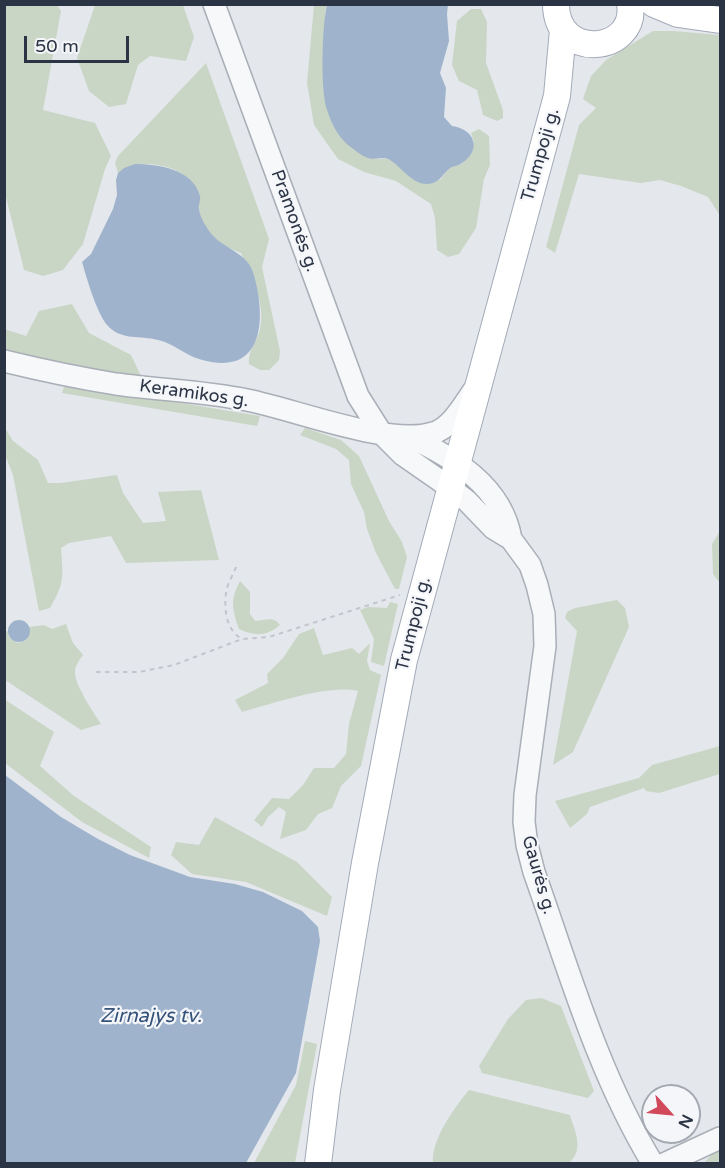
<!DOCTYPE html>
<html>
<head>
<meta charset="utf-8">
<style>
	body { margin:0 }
	#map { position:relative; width:725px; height:1168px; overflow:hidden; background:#e4e7ec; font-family:"Varela Round",sans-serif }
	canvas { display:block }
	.frame { position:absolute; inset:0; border:6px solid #2b3445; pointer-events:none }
	.north { position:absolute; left:641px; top:1084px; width:60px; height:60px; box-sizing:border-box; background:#f4f6f9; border:2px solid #a4a8b1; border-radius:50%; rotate:117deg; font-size:16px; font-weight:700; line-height:24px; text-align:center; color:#2b3445 }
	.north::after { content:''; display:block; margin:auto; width:21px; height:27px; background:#d1495b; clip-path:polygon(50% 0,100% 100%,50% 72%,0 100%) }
	.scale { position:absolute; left:24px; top:36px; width:105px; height:27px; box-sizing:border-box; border:3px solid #2b3445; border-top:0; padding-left:8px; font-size:18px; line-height:21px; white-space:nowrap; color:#2b3445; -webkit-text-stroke:4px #f4f6f9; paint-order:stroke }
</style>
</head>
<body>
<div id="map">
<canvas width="725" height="1168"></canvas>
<div class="frame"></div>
<div class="north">N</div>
<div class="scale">50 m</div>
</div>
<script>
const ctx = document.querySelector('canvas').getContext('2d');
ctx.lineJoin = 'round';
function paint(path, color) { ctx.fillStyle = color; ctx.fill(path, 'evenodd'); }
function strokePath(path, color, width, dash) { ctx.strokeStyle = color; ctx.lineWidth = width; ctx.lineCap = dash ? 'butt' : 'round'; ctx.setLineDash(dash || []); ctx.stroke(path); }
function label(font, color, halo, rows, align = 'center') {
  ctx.font = font + ' "Varela Round",sans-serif'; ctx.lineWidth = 4.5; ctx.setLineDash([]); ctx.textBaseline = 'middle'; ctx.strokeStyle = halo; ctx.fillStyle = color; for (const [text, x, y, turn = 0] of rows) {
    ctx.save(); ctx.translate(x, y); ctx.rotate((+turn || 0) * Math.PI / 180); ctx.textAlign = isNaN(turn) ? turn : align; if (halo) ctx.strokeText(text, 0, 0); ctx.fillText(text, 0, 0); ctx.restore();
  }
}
paint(new Path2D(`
	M4 5H57L61 11 43 110 95 123 111 156 105 169 83 244 63 270 43 276 24 270 5 193Z
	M95 5H183L194 37 186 61 150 56 138 65 126 104 109 107 89 91 77 58Z
	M314 5H327L325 14 369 159H388L440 180 450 167 462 164 474 142 471 133 479 129 489 136 490 165 484 179 476 228 459 254 448 257 437 250 435 218 431 204 396 181 364 172 338 159 314 125 307 83Z
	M471 9H481L487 22 486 63 503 110V118L497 121 483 115 477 90 459 81 452 65 457 21Z
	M653 31H674L720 35V225L719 214 708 197 681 186 660 180 641 183 579 174 555 253 546 247 579 125 596 108 583 99 591 76 606 60Z
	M206 63 269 239 262 267 280 351 279 360 269 370H260L249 364C248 348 257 344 260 329 266 303 251 276 241 253 221 246 200 231 199 207 198 198 199 194 194 185 181 164 137 157 118 173L115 163 118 156Z
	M72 304 89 333 131 355 141 376 46 362 5 350 4 329 26 336 39 311Z
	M65 384 260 416 257 426 62 393Z
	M4 426 13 441 38 460 48 483H61L117 475 123 493 143 523 166 521 158 492 201 490 219 560 126 563 111 536 69 543 61 548C63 578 65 582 50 608L39 611 13 475 5 455Z
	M305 428 341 440 359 456 389 521 402 542 407 557 399 589H395L376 553 367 529 364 512 351 484 349 460 336 449 300 435Z
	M720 531V583L713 574 712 544Z
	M240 581 250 592V614L255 621C265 620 274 616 280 625 266 637 254 636 239 629 232 609 230 600 240 581Z
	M617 600 625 608 629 627 573 752 553 765 577 631 565 618 567 612 575 608Z
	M390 602 398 604 384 666 371 662 374 639 360 610 368 607 387 608Z
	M66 624 73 643 83 655C79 660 75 666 75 672 74 684 94 713 101 724L81 730 5 680V632L8 631 9 637 18 643 25 641 30 631 29 627 44 625 52 629Z
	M314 628 323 655 352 648 359 654 370 643 367 661 370 670 381 675 361 766 341 786 332 808 318 814 306 830 280 839 286 812 279 807 268 817 262 827 254 820 272 798 289 799 303 785 314 768H334L346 754 349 724 358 691C328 684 272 704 242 712L235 700 268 683 267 674 283 658 299 634Z
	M4 699 54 732 40 766 74 796 151 847 149 858 82 822 5 763Z
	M720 746V774L659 793 646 791 644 788 590 807 587 814 570 828 555 801 639 778 652 765Z
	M215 817 297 862 332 897 327 916 246 882 192 874 171 855 176 842 199 845Z
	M541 998 561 1006 594 1091 588 1098 482 1073 479 1066 508 1019 526 1000Z
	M305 1041 317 1044 295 1163H254L296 1085Z
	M469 1090 570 1115C575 1132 585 1150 568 1164L433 1163C431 1140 454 1108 469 1090Z
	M720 1149V1163L703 1164 712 1154Z`), '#c9d6c5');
paint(new Path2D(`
	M327 5H448L447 14 449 41 440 73 446 88 444 117 452 126C475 129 482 150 462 163 459 166 453 166 450 168 443 174 441 180 433 183 415 189 403 168 390 160 385 157 378 159 372 159 365 158 357 152 352 148 339 139 332 125 327 110 320 90 322 25 327 5Z
	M135 164C158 164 193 169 200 196 201 200 198 205 199 209 200 215 203 222 206 226 218 249 245 249 253 272 267 318 265 379 199 359 185 355 173 343 158 340 140 335 121 341 107 325 96 311 87 279 82 262L91 254 113 209 117 195 116 180 118 173 124 168Z
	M8 631a11 11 0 1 1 22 0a11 11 0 1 1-22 0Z
	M5 775 61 817 98 839 130 855 190 877 235 884 263 892 302 911 318 927 320 941 296 1073 246 1163H5Z`), '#9fb4cc');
const minor = new Path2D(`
	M214 4 358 396 382 434 403 455 449 487 467 501 493 528 511 539 530 565 537 585 544 614 545 646 525 795 524 822 527 845 534 872C569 970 598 1074 653 1164
	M4 361C41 370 79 378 116 384 159 390 203 391 247 400 294 409 389 447 433 433 452 428 465 402 476 387
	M410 437C454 458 502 486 511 539
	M664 1164 720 1138`);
const major = new Path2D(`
	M556 4C556 62 638 53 630 4
	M654 4 678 14 720 20
	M318 1164 327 1090 365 863 404 660 557 96 563 30`);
strokePath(minor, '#a9aeb7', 24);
strokePath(major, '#a3abb8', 28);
strokePath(new Path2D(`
	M236 567C233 575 227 584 226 593 224 610 226 630 242 639L269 637 400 595
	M96 672H139L174 665 242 639`), '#c2c5cb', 2, [4.5, 4.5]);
strokePath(minor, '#f7f8fa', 21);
strokePath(major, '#fff', 26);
label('18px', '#2b3445', '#f4f6f9', [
	["Trumpoji g.",541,155,-74],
	["Pramonės g.",294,221,70],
	["Keramikos g.",194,394,8],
	["Trumpoji g.",414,624,-76],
	["Gaurės g.",538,875,74]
]);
label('italic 20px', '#34527a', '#f4f6f9', [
	["Zirnajys tv.",151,1017]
]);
</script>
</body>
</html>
